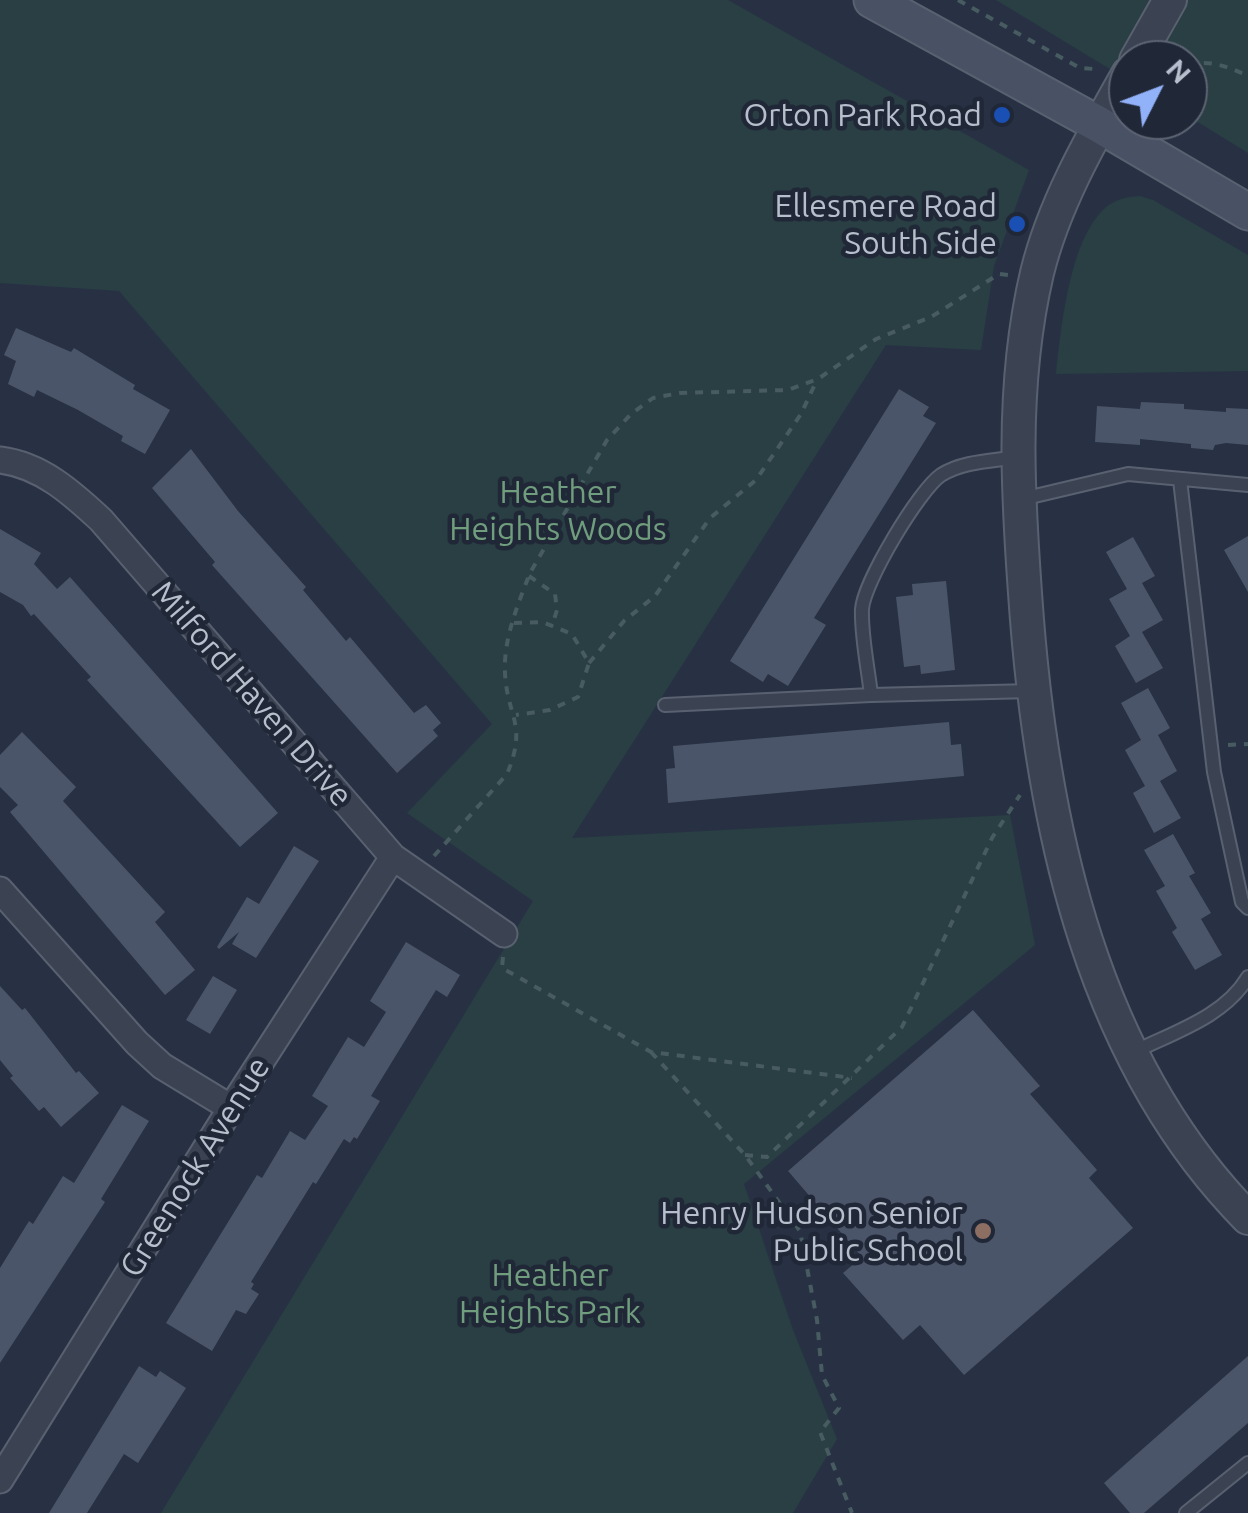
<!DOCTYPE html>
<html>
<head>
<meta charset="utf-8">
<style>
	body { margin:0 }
	#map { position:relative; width:1248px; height:1513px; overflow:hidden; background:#273143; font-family:Ubuntu,sans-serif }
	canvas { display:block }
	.north { position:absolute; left:1108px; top:40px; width:100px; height:100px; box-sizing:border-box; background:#202838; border:2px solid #5d6473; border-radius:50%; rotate:48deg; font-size:28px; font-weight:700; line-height:40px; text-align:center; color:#b8bfcc }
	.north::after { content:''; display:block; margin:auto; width:35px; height:45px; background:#91b1f8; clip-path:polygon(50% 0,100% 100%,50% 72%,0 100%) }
</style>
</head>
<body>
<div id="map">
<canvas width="1248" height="1513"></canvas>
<div class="north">N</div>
</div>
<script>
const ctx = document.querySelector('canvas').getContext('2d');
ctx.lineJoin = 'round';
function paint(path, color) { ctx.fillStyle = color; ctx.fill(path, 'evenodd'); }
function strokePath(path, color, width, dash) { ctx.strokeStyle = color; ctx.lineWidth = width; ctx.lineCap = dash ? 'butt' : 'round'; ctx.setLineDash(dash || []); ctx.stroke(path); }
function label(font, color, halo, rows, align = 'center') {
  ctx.font = font + ' Ubuntu,sans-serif'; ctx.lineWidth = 9; ctx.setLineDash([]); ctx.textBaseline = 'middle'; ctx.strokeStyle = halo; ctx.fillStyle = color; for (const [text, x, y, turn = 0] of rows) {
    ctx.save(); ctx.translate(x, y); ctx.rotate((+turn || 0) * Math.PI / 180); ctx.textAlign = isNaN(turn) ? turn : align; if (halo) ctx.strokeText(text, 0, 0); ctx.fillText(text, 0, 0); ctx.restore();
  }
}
paint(new Path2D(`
	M0 0H728L1029 170 994 266 981 350 886 345 572 838 1010 815 1035 945 744 1184 793 1330 837 1439 793 1513H161L533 901 407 813 492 724 119 291 0 283Z
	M996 0H1248V153L1188 116V60H1128V80Z
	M1140 196 1153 200 1248 255V371L1056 374C1061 329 1069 242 1104 209 1115 199 1126 197 1140 196Z`), '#293f44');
paint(new Path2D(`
	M16 328 71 352 74 348 135 385 133 389 170 410 145 454 121 441 123 436 78 410 37 390 34 397 8 384 16 361 4 355Z
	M899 389 929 407 923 416 936 423 814 618 826 625 788 686 768 674 763 682 730 661Z
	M1141 402 1184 404V409L1226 412V408L1248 409V445L1226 443 1215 445 1213 450 1191 448V444L1140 439V445L1095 442 1097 406 1140 409Z
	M191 449 238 511 306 587 303 590 346 641 350 637 414 713 426 705 441 723 433 730 438 736 397 773 212 565 215 562 152 488Z
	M0 529 41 553 34 564 57 589 70 577 278 813 240 847 87 680 91 677 34 614 31 616 23 605 0 592Z
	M1248 536V592L1224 550Z
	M1133 537 1155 576 1142 583 1163 620 1142 632 1163 668 1136 683 1115 646 1130 636 1109 599 1127 589 1106 552Z
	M946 581 955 670 921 674 920 665 904 667 896 597 913 595 912 584Z
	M1148 688 1170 728 1158 735 1177 771 1160 781 1181 818 1154 833 1133 793 1145 786 1125 750 1141 740 1121 703Z
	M949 722 951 745 961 744 964 776 668 803 666 769 675 768 673 746Z
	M22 732 76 787 63 801 165 912 155 922 195 970 165 995 10 812 18 805 0 787V755Z
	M1173 834 1195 873 1189 876 1211 913 1201 919 1222 955 1195 970 1172 932 1177 928 1156 891 1165 886 1144 850Z
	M294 846 319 861 256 958 232 944 239 932 219 949 217 947 247 897 259 904Z
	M406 942 460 975 447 997 436 990 371 1096 380 1101 357 1139 354 1137 350 1143 344 1139 316 1184 313 1182 251 1282 254 1284 251 1289 259 1294 246 1314 236 1310 212 1351 166 1323 257 1175 262 1178 290 1131 305 1140 328 1106 312 1096 348 1037 364 1047 386 1012 370 1001Z
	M213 976 237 990 210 1034 186 1020Z
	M0 986 22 1010 25 1008 76 1073 79 1071 99 1093 61 1127 44 1107 39 1111 10 1078 13 1076 0 1060Z
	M973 1010 1040 1086 1030 1094 1097 1170 1089 1178 1133 1228 964 1375 920 1325 903 1340 843 1273 862 1257 788 1171Z
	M122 1105 149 1121 101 1199 105 1202 0 1363V1268L29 1221 33 1224 63 1176 74 1183Z
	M1248 1356V1423L1144 1513H1130L1104 1483Z
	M139 1366 156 1377 160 1371 186 1388 138 1463 124 1454 87 1513H49Z`), '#4b5569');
const service = new Path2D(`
	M1180 480 1214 772 1242 902 1248 908
	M1022 499 1128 474 1248 485
	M871 695C868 667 861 636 862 609 864 582 919 490 941 475 963 461 993 461 1017 457
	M665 705 871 695 1032 691
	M1134 1052C1174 1032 1224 1017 1248 977
	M1186 1513 1248 1463`);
const minor = new Path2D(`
	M0 460C41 465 72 493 101 520L393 857 504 934
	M0 890 137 1043 162 1066 231 1108
	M0 1480 231 1108 393 857`);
const tertiary = new Path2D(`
	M1136 60 1170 0
	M1128 74C1093 136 1054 203 1037 273 1010 388 1018 503 1027 620 1044 832 1093 1061 1248 1218`);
const secondary = new Path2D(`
	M872 0 1098 124 1248 212`);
strokePath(service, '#596170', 16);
strokePath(minor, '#596170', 29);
strokePath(tertiary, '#596170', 36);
strokePath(secondary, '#596170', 39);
strokePath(new Path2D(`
	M958 0 1080 68 1094 69
	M1188 65C1209 59 1229 67 1248 76
	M529 576 555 594 557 610 552 626
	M514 623 542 622 572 634 589 663 578 697 550 710 516 715
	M589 663 624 621 655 596 710 518 756 480 801 414 816 382
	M1228 745 1248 744
	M434 856 507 774C528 724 507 717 505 673 503 640 518 604 530 573L607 440 631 414 653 398 680 393 788 390 818 379 876 339 931 317 999 274 1008 275
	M503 957 502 968 651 1052 852 1078
	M651 1052 745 1155 800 1231 817 1320 822 1375 839 1408 820 1432 852 1513
	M745 1155 767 1157 902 1027 992 838 1020 795`), '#475b60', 4, [8, 8]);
strokePath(service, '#3b4352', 12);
strokePath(minor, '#3b4352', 25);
strokePath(tertiary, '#3b4352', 32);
strokePath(secondary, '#495265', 35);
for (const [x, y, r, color] of [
	[1002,115,10,"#1a4fb4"],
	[1017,224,10,"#1a4fb4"],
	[983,1231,10,"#8d6e63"]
]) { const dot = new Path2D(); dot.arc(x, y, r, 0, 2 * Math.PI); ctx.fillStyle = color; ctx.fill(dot); strokePath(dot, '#202838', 4); }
label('32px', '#b8bfcc', '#202838', [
	["Orton Park Road",982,115],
	["Ellesmere Road",997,206],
	["South Side",997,243],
	["Henry Hudson Senior",963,1213],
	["Public School",963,1250]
], 'right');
label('32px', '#709d7d', '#202838', [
	["Heather",558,492],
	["Heights Woods",558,529],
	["Heather",550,1275],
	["Heights Park",550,1312]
]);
label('32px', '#b8bfcc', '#202838', [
	["Milford Haven Drive",252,694,49],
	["Greenock Avenue",195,1167,-58]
]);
</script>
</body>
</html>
